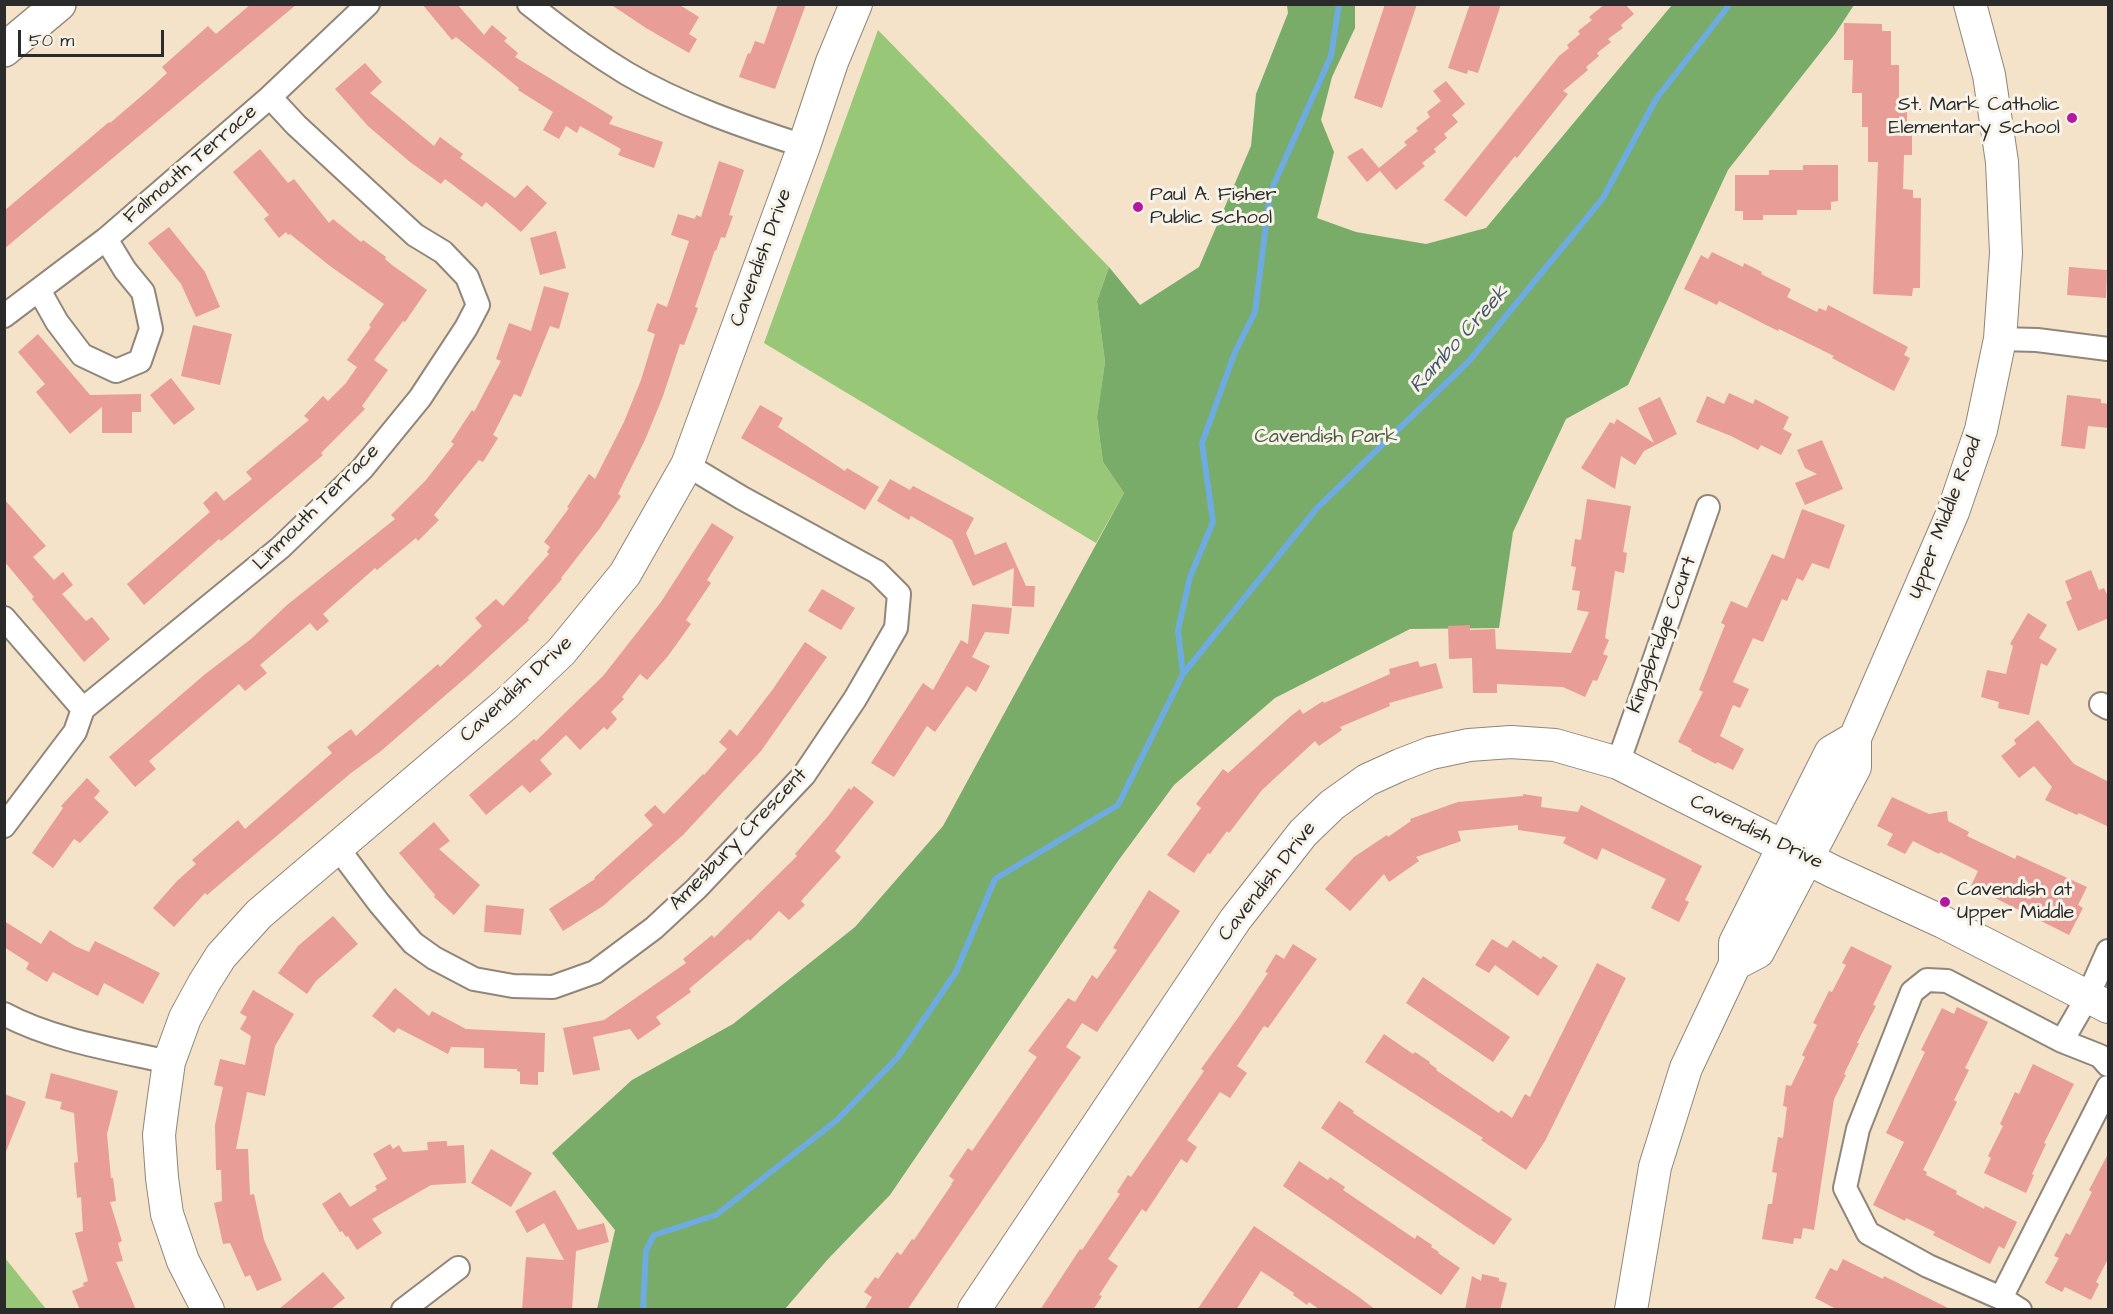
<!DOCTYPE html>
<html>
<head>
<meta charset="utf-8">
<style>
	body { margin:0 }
	#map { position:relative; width:2113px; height:1314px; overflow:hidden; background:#f4e2c9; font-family:"Architects Daughter",sans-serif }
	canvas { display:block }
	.frame { position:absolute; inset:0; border:6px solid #2b2b2b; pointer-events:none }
	.scale { position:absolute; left:18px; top:30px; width:146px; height:27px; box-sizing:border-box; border:3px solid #2b2b2b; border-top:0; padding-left:8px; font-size:18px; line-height:21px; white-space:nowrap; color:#2b2b2b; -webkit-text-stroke:4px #f7f3e8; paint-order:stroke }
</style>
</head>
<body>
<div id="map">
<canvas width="2113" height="1314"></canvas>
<div class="frame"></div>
<div class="scale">50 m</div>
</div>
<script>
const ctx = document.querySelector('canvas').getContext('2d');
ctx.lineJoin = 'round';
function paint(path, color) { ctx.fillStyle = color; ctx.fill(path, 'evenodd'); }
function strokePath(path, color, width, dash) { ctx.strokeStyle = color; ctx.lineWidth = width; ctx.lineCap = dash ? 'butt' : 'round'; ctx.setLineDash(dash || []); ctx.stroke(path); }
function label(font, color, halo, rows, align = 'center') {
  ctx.font = font + ' "Architects Daughter",sans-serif'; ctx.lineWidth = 6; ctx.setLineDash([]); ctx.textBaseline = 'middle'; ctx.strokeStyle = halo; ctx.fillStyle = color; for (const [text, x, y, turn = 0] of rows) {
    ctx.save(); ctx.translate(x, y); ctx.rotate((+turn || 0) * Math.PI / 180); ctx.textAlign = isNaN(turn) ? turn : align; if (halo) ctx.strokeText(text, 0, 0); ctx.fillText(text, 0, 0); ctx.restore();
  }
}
paint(new Path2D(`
	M878 30 1109 267 1097 301 1105 362 1097 419 1103 462 1124 493 1096 543 764 343Z
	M5 1258 46 1309H5Z`), '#97c777');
paint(new Path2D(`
	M1287 5H1355V28L1332 77 1321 120 1334 152 1317 218 1356 232 1426 244 1486 228 1672 5H1854L1835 34 1728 170 1628 385 1566 419 1513 532 1499 628 1410 629 1275 698 1174 785 1118 861 890 1195 829 1258 785 1309H597L615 1230 552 1153 632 1080 733 1024 855 927 943 826 1124 493 1103 462 1097 418 1105 362 1097 301 1109 267 1140 305 1199 267 1251 146 1256 94 1288 13Z`), '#79ac68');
strokePath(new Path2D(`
	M1183 674 1178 630 1190 577 1213 522 1202 443 1235 352 1255 312 1270 193 1331 56 1339 4
	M643 1310 646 1250 654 1235 716 1215 837 1120 898 1057 956 972 995 879 1118 805 1183 674 1317 508 1469 361 1603 198 1656 99 1730 4`), '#6eabe0', 6);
paint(new Path2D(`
	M251 4H297L4 249V211L109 122 110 123 152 87 167 73 162 67 208 26 216 34Z
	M422 4H457L484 35 492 25 507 38 504 41 518 53 515 57 613 117 609 124 663 142 654 168 618 155 621 149 580 126 577 133 566 126 559 139 543 130 553 112 518 90 519 88 456 37 452 40Z
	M610 4H678L699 17 689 34 697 39 689 53 646 28Z
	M778 4H806L775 89 739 77 748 53 750 54 755 41 764 44Z
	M1385 4H1417L1382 108 1354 98Z
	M1470 4H1501L1478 73 1468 70 1467 74 1448 68Z
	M1605 4H1625L1634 14 1621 25 1623 28 1608 39 1611 42 1597 53 1599 56 1586 67 1588 70 1563 91 1568 94 1517 158 1515 156 1466 217 1444 200 1559 56 1569 48 1567 45 1580 34 1578 31 1592 20 1589 17Z
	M1844 23 1882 24V31H1891V65H1899V99H1907V133H1912V155H1904L1903 189 1913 190V198H1921L1920 288H1913L1912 296 1873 294 1878 162H1868V127H1862V93H1852L1853 60H1844Z
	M365 63 382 82 370 93 434 146 440 137 463 154 460 158 515 198 527 185 547 203 521 232 486 202 482 207 445 179 441 184 410 162 368 126 335 89Z
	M1446 81 1465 104 1452 115 1458 122 1444 134 1447 138 1434 149 1436 152 1422 163 1425 166 1396 190 1380 171 1367 182 1347 157 1362 148 1379 168 1407 145 1404 142 1418 131 1416 128 1430 117 1427 112 1441 101 1433 91Z
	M260 149 288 183 294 179 329 223 333 219 361 242 363 240 386 257 385 259 392 265 427 290 405 322 403 321 374 360 388 370 362 406 365 409 321 453 323 455 221 541 219 539 144 605 127 584 210 512 203 503 216 491 224 501 252 479 246 472 309 420 304 416 323 396 328 401 346 383 357 367 347 360 371 327 369 325 384 304 330 266 290 234 288 235 286 232 279 238 264 219 269 215 233 172Z
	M719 161 744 170 729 215 733 216 725 238 721 237 716 251 715 250 695 307 698 308 684 345 680 344 663 396 645 440 618 494 621 496 600 528 561 578 562 579 528 618 529 620 470 674 381 751 351 773 207 895 205 893 174 927 153 908 177 881 196 864 192 860 238 820 245 829 332 753 327 747 351 729 356 736 438 664 440 667 482 626 475 618 496 599 503 606 549 554 547 552 550 547 544 542 569 508 567 507 589 474 595 479 624 422 641 380 655 334 647 331 657 303 667 307 689 241 671 235 678 214 695 219 696 215 701 217Z
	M1803 165H1838V201L1831 202V210H1797V215H1763V220H1743V211H1735V175H1769V170H1803Z
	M169 227 205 272 220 307 196 317 181 284 148 243Z
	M556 231 566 268 540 275 530 238Z
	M1712 252 1743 267 1744 263 1762 272 1761 274 1791 289 1787 297 1817 312 1819 308 1826 311 1828 305 1908 347 1904 355 1910 358 1894 391 1832 358 1834 356 1779 329 1778 331 1719 301 1717 305 1684 289 1701 255 1708 259Z
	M2069 267 2107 270 2106 298 2067 295Z
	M544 286 569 293 559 329 550 326 521 397 514 394 493 435 498 438 483 462 479 460 434 515 439 520 418 541 416 538 377 570 375 568 323 614 329 621 317 631 310 623 260 665 267 673 245 691 239 684 149 761 156 769 135 787 109 757 204 675 251 639 287 605 395 519 391 515 426 480 454 444 451 442 472 410 474 412 501 361 496 359 509 323 531 331Z
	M193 325 232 334 220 385 181 376Z
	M38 334 90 395 141 394V412H132V433H102V407L70 434 36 392 45 384 18 352Z
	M171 378 195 409 174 425 150 395Z
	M1729 393 1753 404 1755 399 1789 417 1783 429 1792 434 1781 455 1761 445 1758 450 1731 436 1696 422 1707 396 1724 404Z
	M2067 395 2101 399V403L2109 404V428L2088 426 2085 449 2061 446Z
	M1660 397 1677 434 1644 451 1635 465 1621 456 1615 489 1581 468 1610 422 1614 424 1617 419 1654 443 1638 408Z
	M760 405 783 418 778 427 845 471 847 468 879 487 865 510 741 438Z
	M1822 440 1843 489 1805 505 1795 483 1817 474 1805 468 1797 450Z
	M890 479 910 490 913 486 974 518 966 533 975 555 1006 542 1026 586H1035L1034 607 1012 606 1014 568 973 586 952 540 911 516 909 520 877 501Z
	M4 499 46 546 33 557 54 580 63 572 73 585 62 594 86 621 92 617 110 639 84 662 32 599 34 597 4 561Z
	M1587 499 1631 506 1623 552 1627 553 1624 573 1615 571 1605 638 1609 640 1603 654 1608 656 1597 681 1593 680 1585 697 1563 687 1497 684V693H1473L1472 658 1449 659 1448 626 1470 625V630L1495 629 1496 649 1571 653 1589 612 1577 610 1580 591 1572 590 1576 567 1571 566 1575 539 1581 540Z
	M1802 509 1845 525 1829 569 1812 563 1803 581 1797 578 1787 601 1782 599 1763 642 1753 638 1733 682 1749 689 1740 708 1733 705 1720 736 1744 749 1733 770 1717 762 1716 764 1691 751 1692 749 1678 742 1703 692 1699 690 1725 625 1721 623 1731 601 1747 608 1772 554 1784 559Z
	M712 523 734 537 707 580 711 583 686 620 691 624 668 656 647 680 640 674 622 697 624 699 611 712 617 719 607 730 604 727 580 750 566 735 540 760 552 774 530 793 522 785 486 815 469 795 534 739 536 741 603 676 661 602Z
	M2091 570 2099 590 2104 588 2109 599V618L2078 631 2066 602 2072 599 2065 581Z
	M822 589 855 608 841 630 808 611Z
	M972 604 1012 608 1009 634 985 632 972 657 990 666 976 692 967 686 935 732 927 726 894 777 871 763 923 683 933 690 961 640 968 644Z
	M2028 613 2047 625 2039 638 2057 649 2047 666 2041 663 2029 715 1998 708 1999 702 1981 697 1987 670 2006 674 2013 646 2010 644Z
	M805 642 827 657 761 751 683 835 603 906 563 931 549 909 595 879 594 878 653 825 644 815 655 805 664 814 703 774 704 775 727 749 719 742 730 729 737 736 773 689Z
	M1418 661 1420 667 1436 663 1443 688 1389 703 1390 706 1340 727 1342 730 1319 746 1315 741 1262 790 1229 833 1227 831 1210 854 1208 853 1194 873 1167 855 1201 808 1196 804 1223 769 1228 773 1291 716 1300 709 1303 714 1323 701 1324 703 1390 674 1389 669Z
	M2038 720 2074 764 2109 782V827L2079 813 2077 815 2045 800 2052 787 2034 766 2019 778 2001 756 2016 744 2014 740Z
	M87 778 100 791 94 798 109 812 80 843 74 839 53 868 32 853 63 808 61 806Z
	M854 786 874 802 835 851 841 857 801 901 805 905 789 920 779 911 750 941 748 939 689 989 691 992 656 1017 661 1024 638 1040 630 1029 593 1037 600 1070 573 1075 563 1028 604 1020 686 963 683 959 712 935 714 938 797 856 795 854 829 815 849 788 851 790Z
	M1523 794 1542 797 1541 807 1578 812 1581 805 1702 866 1685 900 1689 902 1679 922 1651 908 1666 879 1602 848 1597 860 1563 843 1566 837 1518 830V825L1458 831 1461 841 1416 857 1419 861 1389 882 1384 874 1350 911 1325 889 1354 857 1387 835 1388 837 1411 821 1410 819 1458 802 1523 796Z
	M1892 797 1929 814 1947 811 1948 821 1969 832 1967 836 2015 859 2017 855 2087 887 2078 905 2083 908 2069 935 1971 886 1978 871 1940 852 1939 854 1913 841 1905 854 1887 845 1893 834 1877 826Z
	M434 822 450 841 439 849 480 885 454 915 434 897 435 895 399 853Z
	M1149 890 1180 911 1161 939 1097 1032 1082 1023 1066 1047 1081 1057 907 1310H864L872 1297 864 1292 875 1277 878 1279 897 1252 901 1255 912 1239 914 1240 952 1184H951L954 1180 949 1176 968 1148 972 1151 1037 1057 1028 1051 1068 998 1075 1002 1092 975 1097 979 1117 950 1113 948Z
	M486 905 524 909 521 935 484 932Z
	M333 916 358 944 316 981 307 994 278 973 298 946Z
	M4 921 41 944 50 930 75 946 89 952 95 941 160 973 143 1004 104 983 98 996 53 972 47 982 26 969 29 963 4 947Z
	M1492 939 1507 948 1513 940 1541 959 1543 956 1558 966 1538 996 1495 965 1489 973 1475 965Z
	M1293 944 1317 959 1268 1028 1264 1026 1237 1066 1247 1073 1230 1098 1220 1092 1187 1140 1197 1147 1187 1163 1181 1159 1146 1212 1142 1209 1108 1259 1118 1266 1099 1295 1102 1296 1093 1310H1040L1080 1249 1082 1250 1120 1194 1117 1192 1128 1175 1131 1177 1204 1071 1201 1069 1240 1015 1268 973 1265 972 1276 954 1284 959Z
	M1851 946 1892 966 1873 1005 1876 1006 1857 1043H1859L1844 1074 1846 1075 1834 1099 1814 1230 1803 1228 1801 1239 1794 1238 1793 1244 1762 1239 1768 1204H1772L1777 1173 1772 1172 1778 1137 1783 1138 1787 1107 1783 1106 1786 1085 1791 1086 1805 1057 1802 1055 1817 1025 1813 1023 1829 991 1832 992 1846 965 1842 963Z
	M1597 963 1626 978 1545 1141 1526 1170 1481 1140 1483 1138 1365 1062 1384 1034 1413 1054 1415 1052 1430 1062 1429 1063 1437 1069 1436 1070 1499 1113 1501 1110 1512 1118 1525 1094 1530 1097Z
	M1423 977 1510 1037 1493 1062 1406 1003Z
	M395 988 429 1016 432 1011 466 1029 545 1033 544 1072H538V1085L520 1084V1072L517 1071V1069L484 1068V1048L451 1047 448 1054 398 1028 394 1033 372 1016Z
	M253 990 294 1014 275 1046 265 1096 247 1092 236 1149H248L250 1195 254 1194 264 1240 282 1280 257 1291 250 1275 245 1277 230 1243 223 1244 214 1203 222 1201 221 1170H216L215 1125 223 1087 214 1085 220 1059 245 1065 251 1036 240 1029 247 1017 240 1013Z
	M1957 1007 1988 1022 1965 1068 1969 1070 1954 1100 1957 1102 1923 1170 1927 1172 1926 1175 1957 1191 1956 1194 1984 1209 1985 1206 2017 1222 2004 1249 1999 1246 1990 1264 1933 1235 1935 1232 1906 1218 1905 1221 1873 1205 1904 1142 1886 1133 1925 1052 1921 1050 1942 1008 1954 1014Z
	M2033 1064 2074 1084 2044 1143 2046 1144 2032 1174 2034 1175 2026 1193 1984 1173 1991 1158 1988 1156 2003 1126 2000 1124 2015 1092 2019 1094Z
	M51 1073 118 1091 107 1134 111 1178H113L116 1201 110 1202 122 1241 118 1243 123 1261 116 1262 136 1310H80L72 1291 84 1286 83 1283 88 1281 75 1233 83 1231 81 1197 77 1198 74 1163 78 1162 74 1113 60 1109 62 1102 45 1098Z
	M4 1094 26 1102 5 1154H4Z
	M1339 1101 1354 1111 1353 1113 1512 1219 1494 1245 1481 1236 1482 1234 1480 1236 1321 1128Z
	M447 1141V1146L464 1145 466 1183 431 1185 372 1219 382 1233 357 1250 348 1236 346 1237 342 1231 340 1232 322 1204 340 1192 350 1207 377 1190 375 1186 387 1179 373 1154 390 1144 393 1149 399 1145 403 1152 428 1150 427 1142Z
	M491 1149 532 1173 511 1207 471 1183Z
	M2109 1152V1257L2096 1282 2099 1284 2091 1300 2065 1287 2062 1292 2045 1283 2059 1258 2054 1256 2066 1233 2070 1235 2092 1192 2089 1190Z
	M1299 1161 1328 1180 1330 1177 1345 1187 1343 1190 1415 1239 1417 1235 1432 1245 1431 1247 1439 1252 1438 1253 1460 1268 1441 1295 1283 1186Z
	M555 1190 578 1230 604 1223 609 1242 576 1251 572 1310H522L526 1257 564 1260 544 1223 527 1233 515 1211Z
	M1254 1226 1356 1295 1376 1310H1320L1309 1302 1307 1305 1293 1295 1294 1293 1261 1271 1236 1310H1197Z
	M1843 1259 1883 1279 1884 1276 1952 1310H1838L1815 1298 1830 1268 1837 1271Z
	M323 1272 345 1298 330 1310H278Z
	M1482 1274 1499 1278V1281L1507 1283 1500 1310H1465L1472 1276 1481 1281Z`), '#e89d96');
const street = new Path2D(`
	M529 4C560 29 593 53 626 73 680 105 745 127 804 146
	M39 290 57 322 82 355 116 371 140 361 151 329 143 292 125 270 106 239
	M4 316 106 239 270 97 368 4
	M2000 339 2037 340 2108 349
	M4 618 83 709
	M2101 704 2108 708
	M1618 763 1708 507
	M4 826 75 732 83 709 280 548 362 469 420 398 466 328 478 305 467 277 443 252 415 235 296 125 270 97
	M337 847 379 903 413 943 434 958 474 979 513 986 553 987 595 972 654 928 697 888 804 775 855 699 896 628 899 594 877 572 742 498 687 465
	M4 1014C52 1040 116 1050 169 1062
	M2062 1041 2088 996 2108 951
	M2001 1298 2108 1087
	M403 1310 458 1268
	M2020 1310 2001 1298 1928 1266 1868 1233 1845 1188 1858 1129 1912 992 1927 980 1947 981 2062 1041 2100 1056 2108 1065`);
const secondary = new Path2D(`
	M1735 964 1758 952 1855 767V738L1953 512 1981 430 2000 339 2006 253 2002 162 1989 75 1970 4
	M208 1310 183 1261 167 1214 162 1178 159 1135 163 1104 169 1062 185 1018 204 983 221 956 259 914 506 704 561 652 625 574 687 465 804 146 832 62 856 4
	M974 1310 1235 920 1303 833 1332 805 1367 780 1400 765 1431 753 1469 745 1511 742 1555 745 1618 763 1834 872 1943 922 2108 1007
	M1631 1310 1655 1167 1686 1068 1735 964V943L1831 752 1855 738`);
const primary = new Path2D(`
	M4 50 59 4`);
strokePath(street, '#90867a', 26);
strokePath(secondary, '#90867a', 34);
strokePath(primary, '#90867a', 36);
strokePath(street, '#fff', 22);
strokePath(secondary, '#fff', 32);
strokePath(primary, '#fff', 33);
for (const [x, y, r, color] of [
	[2072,118,6,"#b5179e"],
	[1138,207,6,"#b5179e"],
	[1945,902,6,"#b5179e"]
]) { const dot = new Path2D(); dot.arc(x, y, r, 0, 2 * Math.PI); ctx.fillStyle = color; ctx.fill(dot); strokePath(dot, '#f7f3e8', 2); }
label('20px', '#2b2b2b', '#f7f3e8', [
	["St. Mark Catholic",2060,106,"right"],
	["Elementary School",2060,129,"right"],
	["Paul A. Fisher",1150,196],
	["Public School",1150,219],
	["Cavendish at",1957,891],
	["Upper Middle",1957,914]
], 'left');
label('20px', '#2b2b2b', '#f7f3e8', [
	["Falmouth Terrace",191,165,-41],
	["Cavendish Drive",762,258,-70],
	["Linmouth Terrace",317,508,-45],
	["Upper Middle Road",1946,518,-69],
	["Kingsbridge Court",1663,635,-70],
	["Cavendish Drive",517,690,-43],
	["Cavendish Drive",1756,833,26],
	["Amesbury Crescent",739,840,-46],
	["Cavendish Drive",1268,882,-52]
]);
label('20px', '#4b5a42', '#f7f3e8', [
	["Cavendish Park",1326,438]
]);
label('italic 21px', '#42586a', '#f7f3e8', [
	["Rambo Creek",1460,340,-48]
]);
</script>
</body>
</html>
